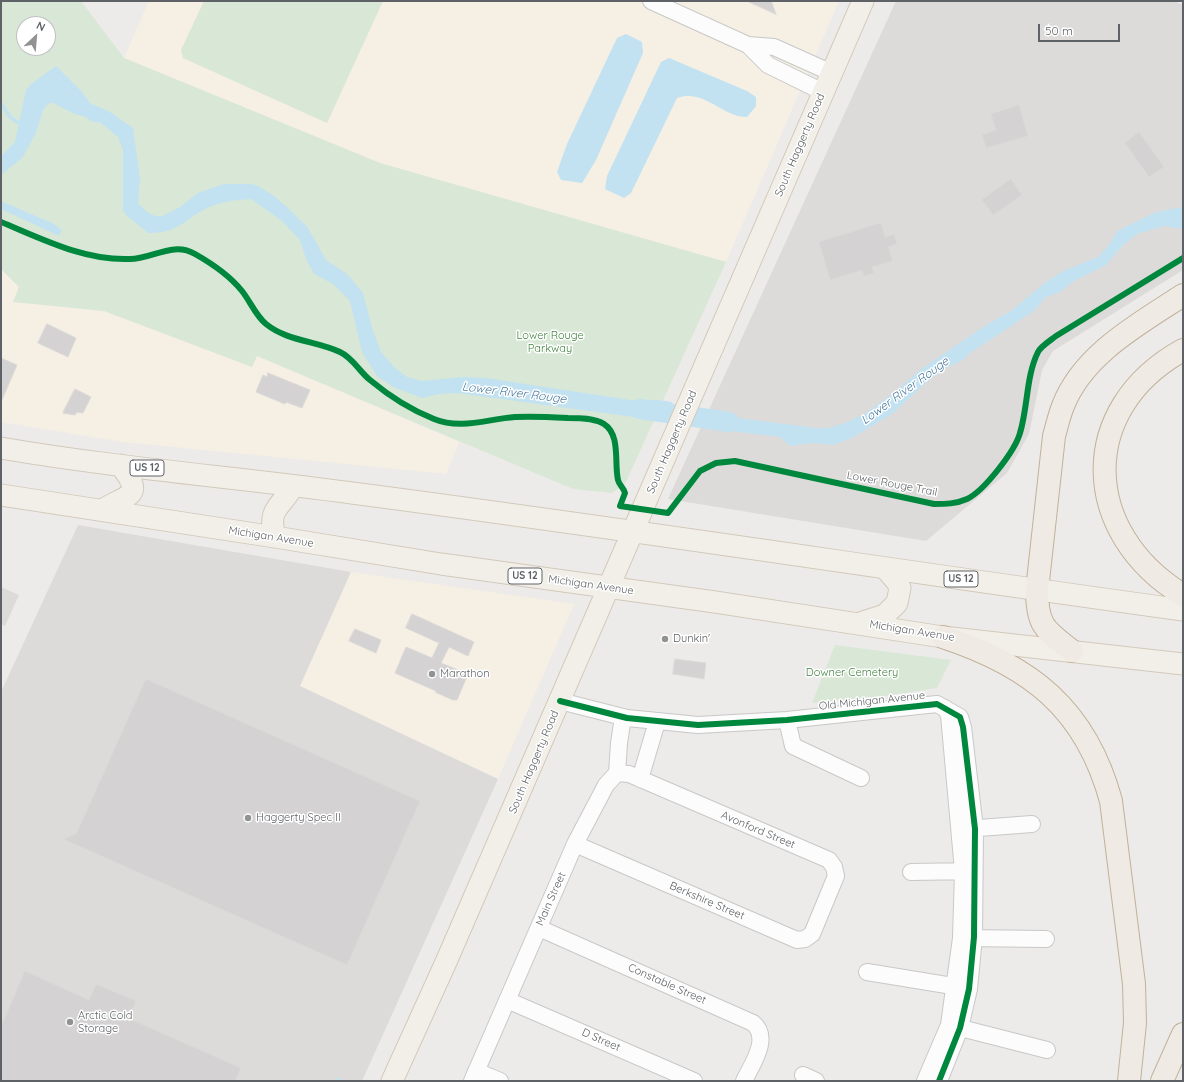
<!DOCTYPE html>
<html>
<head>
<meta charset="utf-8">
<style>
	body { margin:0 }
	#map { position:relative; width:1184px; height:1082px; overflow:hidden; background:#edebe9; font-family:Quicksand,sans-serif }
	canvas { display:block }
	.frame { position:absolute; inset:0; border:2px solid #5e6266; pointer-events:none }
	.north { position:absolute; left:16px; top:16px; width:40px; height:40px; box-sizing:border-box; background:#fff; border:1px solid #bfc0c2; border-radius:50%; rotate:26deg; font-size:11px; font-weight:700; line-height:16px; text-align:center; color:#5e6266 }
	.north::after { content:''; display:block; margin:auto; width:14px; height:18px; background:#909294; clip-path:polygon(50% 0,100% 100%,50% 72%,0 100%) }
	.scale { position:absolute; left:1038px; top:24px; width:82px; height:18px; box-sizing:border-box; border:2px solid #5e6266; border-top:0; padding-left:5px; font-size:12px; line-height:14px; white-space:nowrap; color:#5e6266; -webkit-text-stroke:3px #fff; paint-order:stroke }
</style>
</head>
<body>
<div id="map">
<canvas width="1184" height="1082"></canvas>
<div class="frame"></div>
<div class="north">N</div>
<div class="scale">50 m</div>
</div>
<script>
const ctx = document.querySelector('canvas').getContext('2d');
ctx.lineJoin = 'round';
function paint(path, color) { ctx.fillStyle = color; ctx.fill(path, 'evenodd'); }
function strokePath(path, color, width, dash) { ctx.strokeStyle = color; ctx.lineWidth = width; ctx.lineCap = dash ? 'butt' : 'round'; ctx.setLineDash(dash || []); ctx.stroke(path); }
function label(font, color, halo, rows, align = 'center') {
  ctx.font = font + ' Quicksand,sans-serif'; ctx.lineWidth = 3; ctx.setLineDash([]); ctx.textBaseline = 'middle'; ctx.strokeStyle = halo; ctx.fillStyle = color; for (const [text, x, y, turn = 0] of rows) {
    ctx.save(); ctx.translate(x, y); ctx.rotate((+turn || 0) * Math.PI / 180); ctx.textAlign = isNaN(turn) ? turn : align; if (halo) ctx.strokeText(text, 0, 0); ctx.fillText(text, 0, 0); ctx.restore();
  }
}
paint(new Path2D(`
	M149 1H839L726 262 380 163 124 58Z
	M1 269 19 287 13 302 104 311 252 366 257 356 459 442 446 474 123 442 1 422Z
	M351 572 574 604 498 779 300 686Z`), '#f5efe4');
paint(new Path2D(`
	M896 1H1174L1183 5V270L1053 351 1042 370 1029 434 1007 473 926 541 668 499Z
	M78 525 351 572 300 686 498 779 362 1081H1V692Z
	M1 587 19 595 5 626 1 624Z`), '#dddbd9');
paint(new Path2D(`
	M1 1H81L124 58 380 163 726 262 625 484 612 493 573 489 257 356 252 367 104 311 13 302 19 287 1 269ZM24 24H48V48H24Z
	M204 1H383L327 123 183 58 181 50Z
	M835 645 951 660 937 688 893 695 812 703Z`), '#d9e7d6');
paint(new Path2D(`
	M626 34 642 42 643 53 596 160 582 183 561 180 557 172 567 144 617 38Z
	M669 58 747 91 756 97V106L747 117C722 117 704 88 677 98L631 193 624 198 605 189 607 176 661 62Z
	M56 66 82 92 90 103 110 112 133 128 140 178 138 203 147 212 155 216H163L180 207 198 193 224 184H252L258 186 274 196 288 208 308 228 326 260 347 274 363 293 373 331 381 352 395 368 407 377 422 381 462 377 486 378 630 400H659L672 402 663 421 457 393 439 394 422 398 393 387 377 376 362 352 350 301 333 284 314 274 306 259 300 240 282 221 251 199C237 200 224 201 212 206 186 216 181 234 148 233L127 216 123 211V150L118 137 101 123 90 121 86 117 75 114 53 103H49L43 110 36 133 22 158 1 175V156L15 142 26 90 31 84Z
	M1 201 54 224 62 230 59 236 1 209Z
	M1183 207V229L1164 226 1137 234 1122 246 1106 265 1074 281 1060 292 1046 297 1034 311 970 353 963 360 948 367 930 379 892 414 852 438 833 445 812 443 790 446 780 437 698 427 707 409 738 418 816 428H828L848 422 867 412 896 391 920 370 986 325 1011 311 1046 282 1063 271 1098 257 1109 245 1117 231 1156 212Z`), '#c2e2f2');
strokePath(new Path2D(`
	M1 103 10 117 23 126
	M338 1081 339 1079`), '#c2e2f2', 3.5);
strokePath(new Path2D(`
	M640 409 729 422`), '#c2e2f2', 20);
const building = new Path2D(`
	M747 1H771L776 14Z
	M1019 105 1028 136 986 148 982 135 996 130 991 114Z
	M1139 132 1164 167 1149 177 1125 143Z
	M1011 179 1022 195 993 215 982 200Z
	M881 223 885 237 894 234 897 244 888 247 893 261 872 267 874 273 864 276 862 270 830 280 819 242Z
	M47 324 76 338 68 357 38 343Z
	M1 358 17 365 1 402Z
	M268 373 310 390 302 408 286 402 285 404 256 392 263 375 267 377Z
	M75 389 91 397 83 413 77 412 75 415 63 413Z
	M412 614 474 642 468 656 449 647 441 663 468 674 457 700H453L435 692 436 691 395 673 406 647 432 658 439 643 406 628Z
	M355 629 381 640 376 653 349 641Z
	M675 659 706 663 704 679 673 674Z
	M146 679 420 801 347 965 63 839 76 834Z
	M25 971 89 1000 96 984 136 1001 128 1018 241 1068 235 1081H1V1027Z`);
paint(building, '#d4d2d2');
strokePath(building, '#dcdad8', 1);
const minor = new Path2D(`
	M651 1 748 45
	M823 92 768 65 748 45 774 47 832 73
	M560 701 627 718 698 725 787 720 937 704 960 717 963 727 975 829 974 937 969 989 960 1028 939 1081
	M787 720 793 746 861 778
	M640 779 657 722
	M966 829 1032 824
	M575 844 797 940 805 939 812 934 836 876 834 867 829 860 629 774 617 773
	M911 872 974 871
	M539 928 753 1023C771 1038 752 1064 744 1081
	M964 938 1046 939
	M867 972 965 988
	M507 1000 694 1081
	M949 1025 1047 1050
	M476 1071 500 1081
	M803 1075 816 1081
	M472 1081 575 844 606 785 617 773 619 743 623 717
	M925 1081 949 1025 961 938 963 871 949 715 945 708`);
const major = new Path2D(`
	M1 448C117 468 235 477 352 493 629 529 906 572 1183 610
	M1 495 275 537 441 564 715 602 943 637 1183 664
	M102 510C128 494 146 497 120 465
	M275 537C267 508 281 508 293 486
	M863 622 885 615 897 603 900 588 897 582 885 568
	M392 1081 446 962 863 1`);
const highway = new Path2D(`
	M1183 350C1076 409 1081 533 1183 595
	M943 637C1031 666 1086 709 1111 801L1134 984 1135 1023 1129 1081
	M1072 651C1045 630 1037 626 1037 590L1054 436C1057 426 1059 416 1063 406 1083 354 1139 324 1183 295
	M1162 1081 1183 1034`);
strokePath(minor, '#c8c8c8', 18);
strokePath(major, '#d2c9ba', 23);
strokePath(highway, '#c1b19a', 24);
strokePath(minor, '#fcfcfc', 16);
strokePath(major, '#f2efe9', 21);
strokePath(highway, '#efeae3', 22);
strokePath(new Path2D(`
	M1 222C42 239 85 261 130 259 152 259 173 241 195 254 211 263 230 276 242 291 250 301 256 316 266 324 287 341 316 341 340 352 353 358 359 371 370 380 388 395 411 410 434 419 461 430 487 419 515 417 532 416 550 417 568 418 579 418 595 418 604 424 621 435 614 463 618 480 619 485 624 488 625 493L620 506 668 513 700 471 716 463 735 461 934 504C945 504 956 504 967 499 984 491 1015 451 1020 433 1028 407 1026 376 1038 352 1041 346 1051 340 1056 336L1183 258
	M560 701 627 718 698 725 787 720 937 704 960 717 963 727 975 829 974 937 969 989 960 1028 939 1081`), '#00873e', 6);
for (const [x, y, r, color] of [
	[665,639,4,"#909294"],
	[432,674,4,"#909294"],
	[248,818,4,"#909294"],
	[70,1022,4,"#909294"]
]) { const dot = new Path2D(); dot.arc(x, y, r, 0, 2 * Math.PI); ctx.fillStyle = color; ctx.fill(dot); strokePath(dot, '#fff', 1.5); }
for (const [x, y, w] of [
	[147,468,34],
	[525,576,34],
	[961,579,34]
]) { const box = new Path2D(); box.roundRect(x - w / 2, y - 8, w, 16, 3); ctx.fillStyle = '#fff'; ctx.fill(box); strokePath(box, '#5e6266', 1); }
label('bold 10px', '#5e6266', null, [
	["US 12",147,468],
	["US 12",525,576],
	["US 12",961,579]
]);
label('11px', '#5e6266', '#fff', [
	["South Haggerty Road",800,145,-67],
	["South Haggerty Road",672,442,-67],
	["Lower Rouge Trail",892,484,11],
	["Michigan Avenue",271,537,9],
	["Michigan Avenue",591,585,8],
	["Michigan Avenue",912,631,9],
	["Old Michigan Avenue",872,701,-6],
	["South Haggerty Road",534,762,-67],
	["Avonford Street",758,830,23],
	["Main Street",551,899,-66],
	["Berkshire Street",707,901,23],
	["Constable Street",667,984,24],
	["D Street",601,1040,24]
]);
label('11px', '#438340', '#fff', [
	["Lower Rouge",550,336],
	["Parkway",550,349],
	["Downer Cemetery",852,673]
]);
label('11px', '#5e6266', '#fff', [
	["Dunkin'",673,639],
	["Marathon",440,674],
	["Haggerty Spec II",256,818],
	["Arctic Cold",78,1016],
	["Storage",78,1029]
], 'left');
label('italic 12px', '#4b7b9e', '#fff', [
	["Lower River Rouge",905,391,-36],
	["Lower River Rouge",514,393,7]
]);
</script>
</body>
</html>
